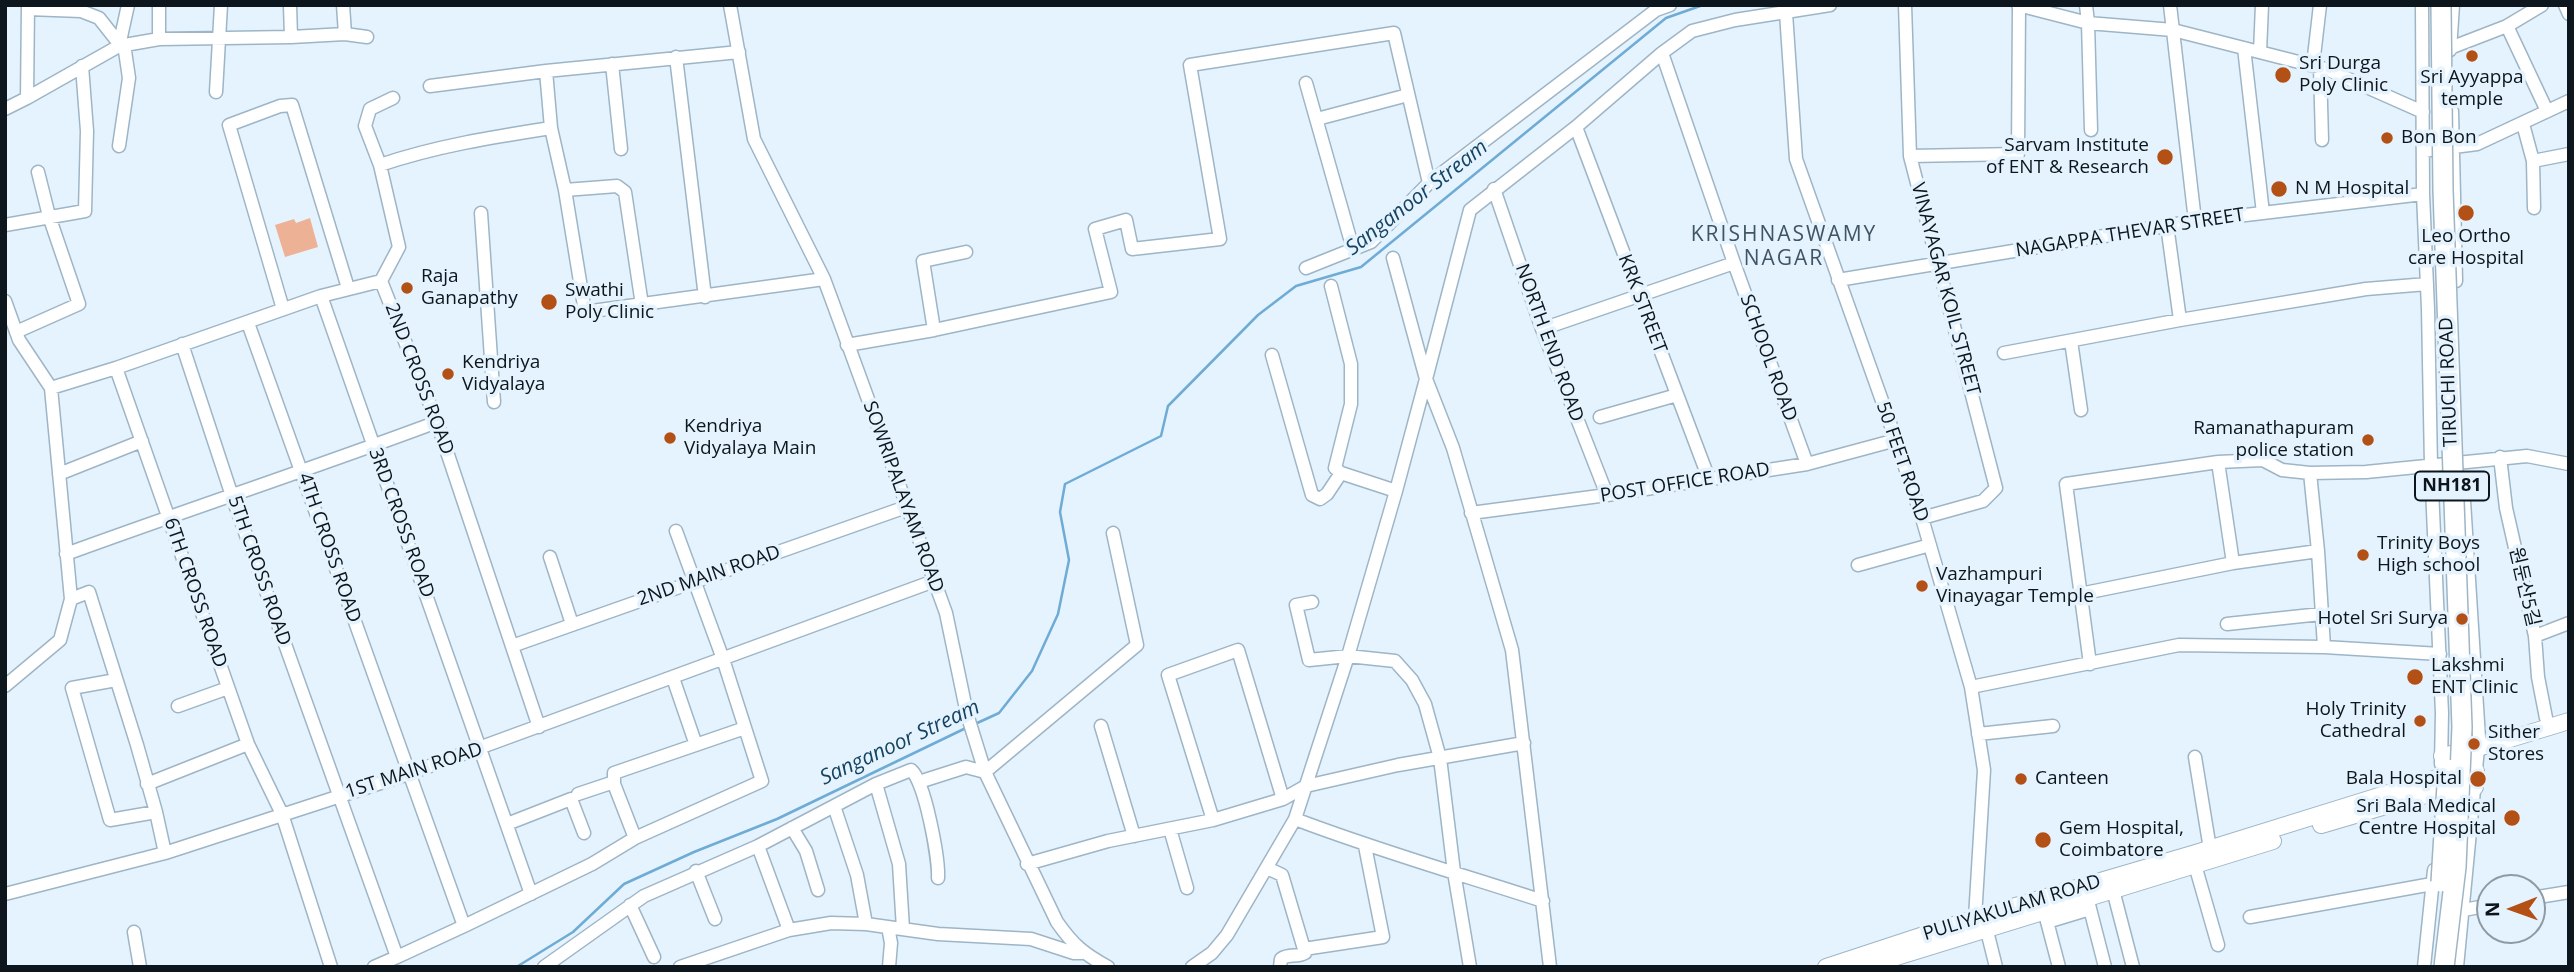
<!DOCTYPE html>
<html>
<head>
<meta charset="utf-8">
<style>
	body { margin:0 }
	#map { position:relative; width:2574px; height:972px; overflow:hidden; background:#e5f3fe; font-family:"Open Sans",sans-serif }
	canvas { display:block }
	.frame { position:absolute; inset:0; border:7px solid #0d161c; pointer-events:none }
	.north { position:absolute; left:2476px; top:874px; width:70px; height:70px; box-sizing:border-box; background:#e5f3fe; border:2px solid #8f9ba4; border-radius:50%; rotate:269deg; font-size:19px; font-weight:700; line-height:28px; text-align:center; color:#0d161c }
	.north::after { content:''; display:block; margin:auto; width:24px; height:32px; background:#b35015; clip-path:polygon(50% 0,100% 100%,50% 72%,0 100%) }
</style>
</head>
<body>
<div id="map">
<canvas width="2574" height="972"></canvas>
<div class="frame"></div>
<div class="north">N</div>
</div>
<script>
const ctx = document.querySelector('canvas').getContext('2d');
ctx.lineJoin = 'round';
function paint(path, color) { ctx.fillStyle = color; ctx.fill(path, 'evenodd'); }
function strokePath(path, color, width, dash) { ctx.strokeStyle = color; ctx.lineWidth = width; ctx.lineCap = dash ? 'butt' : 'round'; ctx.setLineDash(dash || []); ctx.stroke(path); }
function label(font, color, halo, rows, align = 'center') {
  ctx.font = font + ' "Open Sans","Noto Sans KR",sans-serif'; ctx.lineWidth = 7; ctx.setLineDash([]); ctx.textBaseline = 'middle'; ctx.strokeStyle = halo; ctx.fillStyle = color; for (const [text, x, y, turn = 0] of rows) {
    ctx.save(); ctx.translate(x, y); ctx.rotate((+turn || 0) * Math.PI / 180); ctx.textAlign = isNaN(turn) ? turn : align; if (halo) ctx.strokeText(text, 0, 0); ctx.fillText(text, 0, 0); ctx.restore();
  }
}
paint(new Path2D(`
	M310 218 318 247 285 257 275 225 294 219 296 223Z`), '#edb296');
strokePath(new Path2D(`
	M975 724 999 713 1032 671 1058 614 1069 560 1060 512 1065 484 1161 436 1168 406 1258 315 1296 286 1361 267 1666 18 1703 5
	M511 967 518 966 573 932 624 884 694 852 777 819 966 728`), '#6eabd5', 2.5);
const minor = new Path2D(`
	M159 5V39
	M290 5 291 37
	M343 5 345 34
	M730 5 754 139 824 279 834 306 946 613 967 714 985 772 1057 922C1073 945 1084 954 1108 967
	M1905 5 1910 156 1996 488 1983 501 1922 518
	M2018 5 2088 23 2173 30 2326 69 2423 112
	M2086 5 2088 23 2091 130
	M2170 5 2195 221
	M2422 5 2423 194 2428 309 2431 466 2442 713 2441 764
	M2565 5 2569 14
	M1790 6 1786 13 1796 159 1896 440 1922 518 1971 687 1984 770 1975 918 1977 926
	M28 9 81 11 99 18 125 51 129 78 119 146
	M2507 26 2547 111
	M119 46 128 5
	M2244 48 2263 213
	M2450 48 2507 26 2542 5
	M2450 50 2453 5
	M2260 52 2262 5
	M1662 53 1734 263 1807 464
	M676 57 705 297
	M612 64 621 149
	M2313 65 2320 5
	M2320 67 2322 140
	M546 71 739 52
	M1306 83 1353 249
	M216 92 221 5
	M27 98 119 46 159 39 291 37 345 34 367 37
	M5 109 27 98 28 5
	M2452 111 2456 281
	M1317 119 1408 95
	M2523 124 2533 161 2534 208
	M1576 127 1709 479
	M551 128 565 190 585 312 824 279
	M2423 151 2477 144 2569 101
	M1910 156 2018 154 2019 5
	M2533 161 2569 154
	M380 165C436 146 493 137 551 128L546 71 430 86
	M1494 189 1542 329 1607 495
	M565 190 617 186 625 192 642 305
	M481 213 494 402
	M5 225 85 211 87 131 82 66
	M2167 225 2180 320
	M1306 268 1371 242 1429 183 1656 10 1670 5
	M1838 280 2195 221 2423 194
	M381 281 399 247 380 165 365 126 370 109 393 98
	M1331 286 1351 364V404L1335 468 1341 473 1396 491
	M321 296 531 894
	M5 301 19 340 51 388 71 599 60 640 5 686
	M283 309 229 125 280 106 292 105 348 288
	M248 323 464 926 397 957
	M1542 329 1734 263
	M934 330 923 261 966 252
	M16 332 79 304 49 216 38 172
	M2071 341 2081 410
	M182 344 232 496 397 957 374 967
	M847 345 934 330 1111 292 1095 229 1126 220 1132 249 1220 239 1190 65 1394 33 1429 183
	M2004 353 2180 320 2366 289 2427 284
	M1272 355 1312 495 1320 499 1327 494 1341 473
	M116 368 248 744 282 814 331 967
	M51 388 116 368 321 296 381 281 437 422 539 727
	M1600 417 1677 395
	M2500 457 2506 508 2535 636 2538 677 2546 718
	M2218 462 2233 563
	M2310 473 2318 551
	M59 474 142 441
	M1471 513 1607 495 1807 464 1896 440
	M66 554C189 509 314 468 437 422
	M550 557 572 624
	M1858 565 1930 545
	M2080 594 2233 563 2318 551 2324 647
	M71 599 89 592 137 745 156 812 165 853
	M1312 602 1296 605 1309 660 1348 656 1395 661 1412 680 1425 704 1440 758 1454 872 1470 967
	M2227 624 2321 614
	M2535 636 2569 623
	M512 646 906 507
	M2090 664 2066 484 2218 462 2263 460 2282 470 2310 473 2366 472 2527 456 2569 464
	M673 678 696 745
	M116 680 72 688 110 820 156 812
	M1971 687 2179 645 2324 647 2440 654
	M178 706 228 688
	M1101 726 1134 836
	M1978 734 2053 726
	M2195 757 2210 849
	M919 782 966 767 985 772 1137 645 1113 533
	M147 784 248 744
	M876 784 899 864 903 929
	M578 794 614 782
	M834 806 857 875 866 924
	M1295 819C1376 850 1460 874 1543 901
	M1213 820 1168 675 1238 650 1283 799
	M507 824 571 799 584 833
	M792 828 806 851 818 890
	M1170 829 1187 888
	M635 838 614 784V773L745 728
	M758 846 789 930
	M1027 864 1108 841 1213 820 1283 799 1306 786 1398 765 1524 743
	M2195 865 2218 945
	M1267 868 1282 875 1304 949 1383 937 1365 846
	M696 871 715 919
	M2113 890 2133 967
	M5 894 165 853 408 774 934 581
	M2087 897 2105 967
	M2532 898 2569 892
	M630 905 654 957
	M2044 910 2059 967
	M2464 910 2490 905
	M2250 917 2432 884
	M2047 922 2090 909
	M1985 923 1996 967
	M464 926 592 864 635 838 762 781 723 659 676 531
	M888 927 891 943 889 967
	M134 932 140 967
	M544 967 644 896 758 846 876 784 911 770C925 781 939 859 938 878
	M680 967 789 930 831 923 866 924 938 934 1031 939 1074 953H1082
	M1192 967 1212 953 1227 935 1295 819 1348 656 1396 491 1426 379 1393 258
	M1280 967 1281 959C1289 953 1297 958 1305 953L1304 949
	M1550 967 1512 650 1453 448 1426 379 1470 210 1576 127 1662 53 1692 31 1735 20 1830 5
	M2424 967 2434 870
	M2457 967 2479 738 2463 485`);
const major = new Path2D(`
	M2442 756 2490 745 2569 721
	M2321 825 2416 797 2475 787
	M1826 967 1975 918 2196 853 2440 777 2476 771
	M1864 967 2273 841`);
strokePath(minor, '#9eb5c6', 15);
strokePath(major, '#9eb5c6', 18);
strokePath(minor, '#fff', 12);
strokePath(major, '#fff', 16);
const highwayBridge = new Path2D(`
	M2441 5 2443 190 2462 727 2456 867 2444 967
	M2441 882 2448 769`);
strokePath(highwayBridge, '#9eb5c6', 22, []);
strokePath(highwayBridge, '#fff', 19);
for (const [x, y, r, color] of [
	[2472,56,7,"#b35015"],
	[2283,75,9,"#b35015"],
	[2387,138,7,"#b35015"],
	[2165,157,9,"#b35015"],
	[2279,189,9,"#b35015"],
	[2466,213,9,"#b35015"],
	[407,288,7,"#b35015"],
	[549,302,9,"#b35015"],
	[448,374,7,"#b35015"],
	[670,438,7,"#b35015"],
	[2368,440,7,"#b35015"],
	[2363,555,7,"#b35015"],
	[1922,586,7,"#b35015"],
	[2462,619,7,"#b35015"],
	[2415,677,9,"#b35015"],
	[2420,721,7,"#b35015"],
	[2474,744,7,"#b35015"],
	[2021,779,7,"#b35015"],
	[2478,779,9,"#b35015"],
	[2512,818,9,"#b35015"],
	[2043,840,9,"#b35015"]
]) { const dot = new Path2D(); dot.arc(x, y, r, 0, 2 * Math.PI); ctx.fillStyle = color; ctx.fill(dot); strokePath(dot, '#e5f3fe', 2.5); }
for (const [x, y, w] of [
	[2452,486,74]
]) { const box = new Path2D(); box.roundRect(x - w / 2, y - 14.5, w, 29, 5); ctx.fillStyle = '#e5f3fe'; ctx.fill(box); strokePath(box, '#0d161c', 2); }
label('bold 18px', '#0d161c', null, [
	["NH181",2452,486]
]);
label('19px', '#0d161c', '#e5f3fe', [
	["Sri Durga",2299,64],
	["Poly Clinic",2299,86],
	["Sri Ayyappa",2472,78,"center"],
	["temple",2472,100,"center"],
	["Bon Bon",2401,138],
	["Sarvam Institute",2149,146,"right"],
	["of ENT & Research",2149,168,"right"],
	["N M Hospital",2295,189],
	["Leo Ortho",2466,237,"center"],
	["care Hospital",2466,259,"center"],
	["Raja",421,277],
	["Ganapathy",421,299],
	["Swathi",565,291],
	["Poly Clinic",565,313],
	["Kendriya",462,363],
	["Vidyalaya",462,385],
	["Kendriya",684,427],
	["Vidyalaya Main",684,449],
	["Ramanathapuram",2354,429,"right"],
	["police station",2354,451,"right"],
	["Trinity Boys",2377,544],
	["High school",2377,566],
	["Vazhampuri",1936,575],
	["Vinayagar Temple",1936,597],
	["Hotel Sri Surya",2448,619,"right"],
	["Lakshmi",2431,666],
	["ENT Clinic",2431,688],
	["Holy Trinity",2406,710,"right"],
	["Cathedral",2406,732,"right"],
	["Sither",2488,733],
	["Stores",2488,755],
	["Canteen",2035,779],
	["Bala Hospital",2462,779,"right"],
	["Sri Bala Medical",2496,807,"right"],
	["Centre Hospital",2496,829,"right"],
	["Gem Hospital,",2059,829],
	["Coimbatore",2059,851]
], 'left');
label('19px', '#0d161c', '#e5f3fe', [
	["NAGAPPA THEVAR STREET",2130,233,-9],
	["VINAYAGAR KOIL STREET",1945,289,75],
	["KRK STREET",1642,304,69],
	["NORTH END ROAD",1549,343,70],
	["SCHOOL ROAD",1768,358,70],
	["2ND CROSS ROAD",419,379,69],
	["TIRUCHI ROAD",2449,382,-92],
	["50 FEET ROAD",1902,462,71],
	["POST OFFICE ROAD",1685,483,-9],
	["SOWRIPALAYAM ROAD",903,497,70],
	["3RD CROSS ROAD",401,523,70],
	["4TH CROSS ROAD",329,548,71],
	["5TH CROSS ROAD",259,571,71],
	["2ND MAIN ROAD",709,576,-19],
	["원둔산5길",2524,587,77],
	["6TH CROSS ROAD",195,593,71],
	["1ST MAIN ROAD",414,771,-18],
	["PULIYAKULAM ROAD",2012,908,-17]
]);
label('italic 21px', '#154462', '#e5f3fe', [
	["Sanganoor Stream",1417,198,-38],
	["Sanganoor Stream",900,743,-25]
]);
ctx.letterSpacing = '2px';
label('21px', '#405564', '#e5f3fe', [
	["KRISHNASWAMY",1784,235],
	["NAGAR",1784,259]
]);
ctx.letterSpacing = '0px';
</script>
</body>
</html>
